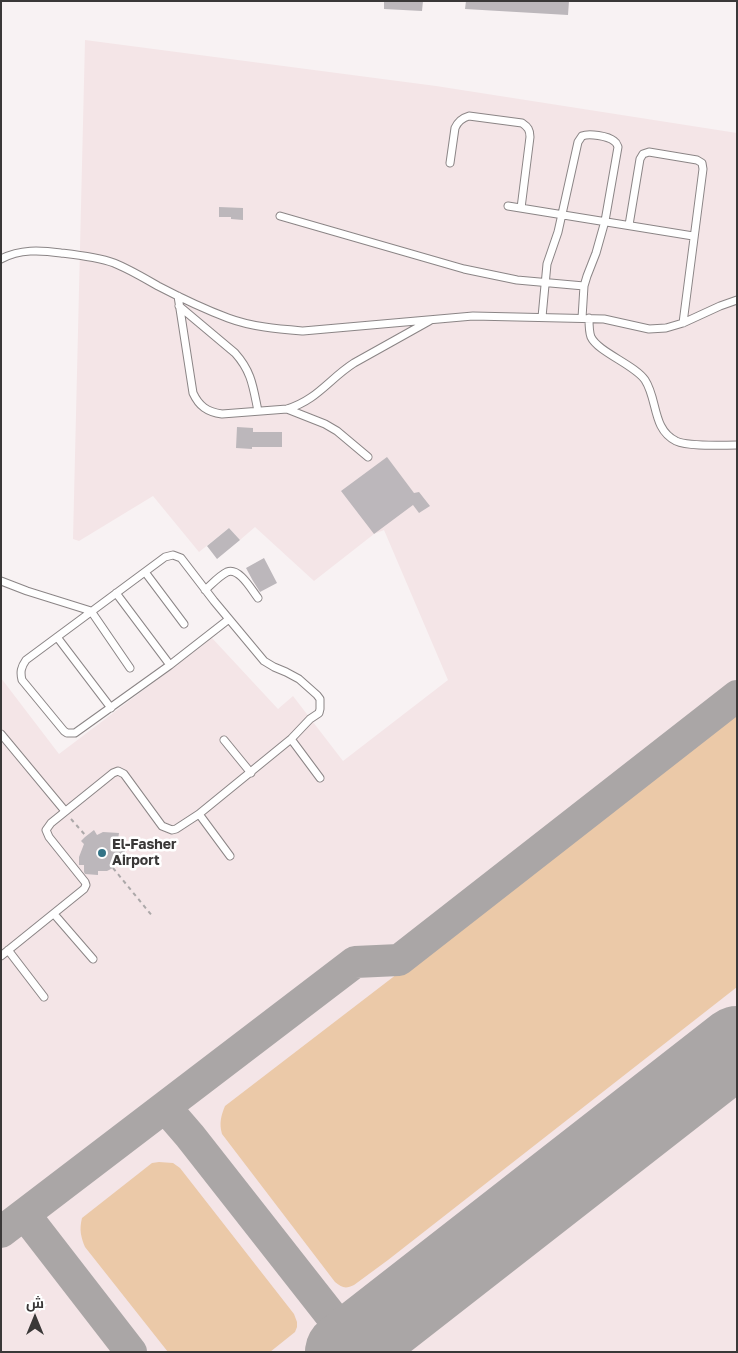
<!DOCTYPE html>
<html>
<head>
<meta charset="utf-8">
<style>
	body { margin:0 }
	#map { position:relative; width:738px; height:1353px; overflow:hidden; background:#f8f2f3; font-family:"Golos Text",Cairo,sans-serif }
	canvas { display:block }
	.frame { position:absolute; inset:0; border:2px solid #3a3838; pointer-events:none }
	.north { position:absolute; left:10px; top:1293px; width:50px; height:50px; -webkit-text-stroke:4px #fff; paint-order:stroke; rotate:0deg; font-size:14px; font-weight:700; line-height:20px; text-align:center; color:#3a3838 }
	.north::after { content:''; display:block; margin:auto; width:18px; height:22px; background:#3a3838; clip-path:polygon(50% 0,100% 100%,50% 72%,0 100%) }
</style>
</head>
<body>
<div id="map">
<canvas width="738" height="1353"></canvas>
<div class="frame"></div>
<div class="north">ش</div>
</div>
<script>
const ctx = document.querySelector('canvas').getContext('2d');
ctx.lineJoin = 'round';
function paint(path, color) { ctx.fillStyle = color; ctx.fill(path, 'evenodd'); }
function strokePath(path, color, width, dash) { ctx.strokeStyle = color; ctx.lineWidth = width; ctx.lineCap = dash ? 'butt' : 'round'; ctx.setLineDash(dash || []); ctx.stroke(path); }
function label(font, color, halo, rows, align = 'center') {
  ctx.font = font + ' "Golos Text",sans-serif'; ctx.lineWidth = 5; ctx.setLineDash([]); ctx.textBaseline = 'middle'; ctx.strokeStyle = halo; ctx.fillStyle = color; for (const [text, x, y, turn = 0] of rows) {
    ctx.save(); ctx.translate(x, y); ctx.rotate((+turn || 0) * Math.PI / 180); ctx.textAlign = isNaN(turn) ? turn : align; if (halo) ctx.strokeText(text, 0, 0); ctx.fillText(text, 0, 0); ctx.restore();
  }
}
paint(new Path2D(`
	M85 40 436 86 737 133V1352H1V678L59 754 212 638 278 709 293 696 343 761 448 680 384 530 374 534 314 581 255 527 240 540 229 528 199 552 153 496 79 541 73 539Z`), '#f4e5e7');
paint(new Path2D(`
	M737 706V987L388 1260 354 1285C346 1289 342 1288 335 1282L222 1134C219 1123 221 1116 225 1106L401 971 400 967 514 877Z
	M159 1162 173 1163 180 1168 294 1314 297 1322V1327L295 1332 270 1352H168L85 1247C81 1237 79 1230 82 1218L152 1163Z`), '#ebc9a8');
strokePath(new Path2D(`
	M165 1107 190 1136 354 1345
	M25 1215 131 1352
	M1 1232 355 962 399 960 737 696`), '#aaa6a6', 32);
strokePath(new Path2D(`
	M345 1352 737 1046`), '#aaa6a6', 80);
paint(new Path2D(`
	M384 1H423L422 11 384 9Z
	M466 1H569L568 15 465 9Z
	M219 207 243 208V220L231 219V217H219Z
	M237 427 253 428V432H282V447H252V449L236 448Z
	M387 457 414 493 419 492 430 506 419 513 413 505 374 534 341 491Z
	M229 528 240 540 217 559 207 546Z
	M264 558 277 583 260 592 253 581 246 568Z
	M94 830 97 835 103 832 119 833 118 840H125V854H118V863L113 868 107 871H98V875L85 874 84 872V865H79V857L84 844 81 841 85 837Z`), '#bcb7bb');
const lane = new Path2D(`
	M450 163 455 128C458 121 462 118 469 116L522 123C528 127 530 130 530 137L521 208
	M508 206 693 236
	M280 216 464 269 517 280 584 286
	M629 225 640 159 643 154 649 152 697 160 702 163 703 169 683 323
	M1 259C20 249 40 250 61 253 78 255 97 257 114 263 129 269 144 278 158 286 181 298 204 309 228 318 252 327 278 329 303 331L473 316 604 319 649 329 666 328 683 323 720 306 737 300
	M178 296 193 393C199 406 207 412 222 414L287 409C317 400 329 379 354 363L431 320
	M179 306 235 353C252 372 253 387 258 411
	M542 317 547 264 558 232 578 142 582 136C589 133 608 136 614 141 617 143 617 144 618 147L605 221 596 253 587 276 584 286 582 318
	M589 318C589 324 589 332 591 337 598 352 635 365 645 380 658 400 652 429 676 441 689 447 721 445 737 445
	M287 409 325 424 337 431 368 457
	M145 572 184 624
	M1 581 27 591 91 611 130 668
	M205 590C212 584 219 576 227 572 239 567 251 589 258 598
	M116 593 170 665
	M57 637 111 708
	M1 734 65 811
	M291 739 320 778
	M224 740 251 773
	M199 814 230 856
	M54 914 93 959
	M8 950 44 997
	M1 956 84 889 86 885 85 882 49 837 46 830 51 823 113 773 118 771 124 774 162 826 172 830 176 829 199 814 291 739 310 719 319 713 320 709V699L317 695 299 679 286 672 274 667 264 661 214 601 181 558 173 555 165 557 26 660C21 667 20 672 22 680L64 731 67 733H75L170 665 229 619`);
strokePath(lane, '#8b8586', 9);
strokePath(new Path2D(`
	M71 819 86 836
	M113 868 153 917`), '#aca8a9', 2, [4, 4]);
strokePath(lane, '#fff', 7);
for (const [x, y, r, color] of [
	[102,853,5,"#337487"]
]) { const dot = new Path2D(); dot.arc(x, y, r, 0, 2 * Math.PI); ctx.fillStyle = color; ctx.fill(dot); strokePath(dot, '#fff', 2); }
label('bold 14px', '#3a3838', '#fff', [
	["El-Fasher",112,845],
	["Airport",112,861]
], 'left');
</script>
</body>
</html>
